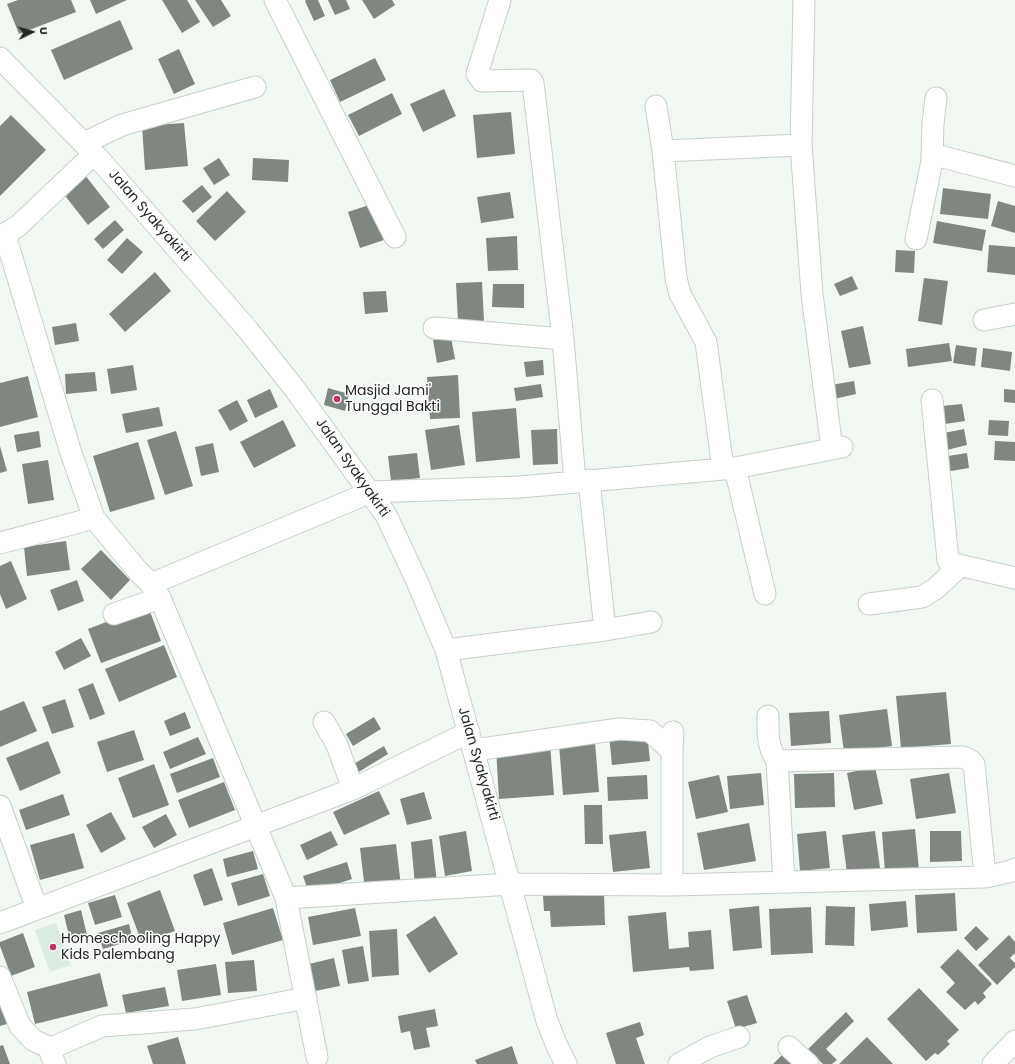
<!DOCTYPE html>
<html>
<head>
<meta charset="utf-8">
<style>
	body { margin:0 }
	#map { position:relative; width:1015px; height:1064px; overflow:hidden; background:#f0f8f1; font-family:Poppins,sans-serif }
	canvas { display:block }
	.north { position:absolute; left:12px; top:12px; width:40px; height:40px; -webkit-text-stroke:3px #fff; paint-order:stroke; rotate:85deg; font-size:11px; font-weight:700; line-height:16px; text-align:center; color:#232624 }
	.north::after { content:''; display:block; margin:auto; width:14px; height:18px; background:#232624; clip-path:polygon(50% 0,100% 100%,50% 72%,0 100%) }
</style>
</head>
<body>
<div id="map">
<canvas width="1015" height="1064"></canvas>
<div class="north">U</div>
</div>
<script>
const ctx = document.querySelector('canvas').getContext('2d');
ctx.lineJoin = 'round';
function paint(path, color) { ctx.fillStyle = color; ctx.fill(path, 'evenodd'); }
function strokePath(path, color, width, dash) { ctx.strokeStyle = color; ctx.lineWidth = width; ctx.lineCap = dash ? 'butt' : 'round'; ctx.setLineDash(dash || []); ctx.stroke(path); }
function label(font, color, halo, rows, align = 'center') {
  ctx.font = font + ' Poppins,sans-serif'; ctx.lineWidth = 3; ctx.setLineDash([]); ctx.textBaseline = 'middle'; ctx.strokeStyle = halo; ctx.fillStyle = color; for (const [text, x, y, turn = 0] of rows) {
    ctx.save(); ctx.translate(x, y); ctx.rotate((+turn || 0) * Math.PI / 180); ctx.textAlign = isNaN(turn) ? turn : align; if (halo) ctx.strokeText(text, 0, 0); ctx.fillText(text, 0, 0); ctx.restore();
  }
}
paint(new Path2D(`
	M56 923 71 965 50 972 35 930Z`), '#dcebe0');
paint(new Path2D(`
	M18 0H71L76 12 19 34 7 4Z
	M90 0H127L96 14Z
	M162 0H187L200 22 182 33Z
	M195 0H221L231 16 213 27Z
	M306 0H318L325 16 314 21 305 1Z
	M328 0H346L350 9 335 15Z
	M362 0H392L395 5 374 19Z
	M120 20 133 49 64 80 51 50Z
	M179 49 195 84 174 94 158 59Z
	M375 58 386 80 340 102 330 80Z
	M444 89 456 116 423 132 410 104Z
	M392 93 402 114 359 136 348 115Z
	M511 112 515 154 477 158 473 115Z
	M11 115 46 150 0 196V126Z
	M184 123 188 166 145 170 142 126Z
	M219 158 230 175 214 185 203 168Z
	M253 158 289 160 288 182 252 180Z
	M81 170 110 207 88 225 59 188Z
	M202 185 212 197 193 213 182 201Z
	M943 188 991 194 988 219 940 214Z
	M227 191 246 212 215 241 196 221Z
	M510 192 514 218 481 223 477 197Z
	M998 201 1015 206V233L991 226Z
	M375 203 387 239 360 248 348 212Z
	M115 220 124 230 103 249 94 239Z
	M937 221 986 230 982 251 933 243Z
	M517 236 518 270 488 271 486 238Z
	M127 238 143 252 122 274 107 260Z
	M989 245 1015 247V275L987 272Z
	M896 250 915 251 914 273 895 272Z
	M155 272 171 291 125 332 109 314Z
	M852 276 858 289 840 296 834 284Z
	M924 278 948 281 942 325 918 321Z
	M482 282 484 321 458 322 456 283Z
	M493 284H524V308L492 307Z
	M386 291 388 312 365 314 363 292Z
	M76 323 79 341 55 345 52 327Z
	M863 326 871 364 849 368 841 331Z
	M451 337 455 359 437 363 433 340Z
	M949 343 952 361 908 367 906 349Z
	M956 345 977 348 975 366 953 363Z
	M983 348 1012 352 1010 371 981 367Z
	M543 360 544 375 526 377 524 362Z
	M133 365 137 390 111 394 107 369Z
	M95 372 97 391 66 394 65 374Z
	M458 375 460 418 430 419 427 377Z
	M28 376 38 417 0 427V383Z
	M854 381 856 394 834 399 831 385Z
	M541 384 543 397 516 401 514 388Z
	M328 388 349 394 345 411 324 405Z
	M270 389 278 407 255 418 247 400Z
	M1004 389 1015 390V403L1004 402Z
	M237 400 248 421 230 431 218 410Z
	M962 404 965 421 945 424 942 406Z
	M159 407 163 426 126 433 122 414Z
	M516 408 520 458 476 462 472 412Z
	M283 420 296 446 254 468 240 442Z
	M989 420 1009 421 1008 436 988 435Z
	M459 425 465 465 431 470 425 430Z
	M557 429 558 464 533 465 531 430Z
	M964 429 967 445 947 450 944 433Z
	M39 431 41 447 17 452 14 435Z
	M176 431 193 486 165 495 147 440Z
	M995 441 1015 442V461L994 460Z
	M138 442 155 499 110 512 93 456Z
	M213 443 219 472 201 476 195 447Z
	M0 446 7 471 0 473Z
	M417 453 420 478 391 481 388 456Z
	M967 453 969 468 945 472 942 457Z
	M48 460 54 500 28 504 22 464Z
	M66 541 70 570 27 576 24 547Z
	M101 550 130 580 111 600 81 569Z
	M11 561 27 599 6 609 0 594V566Z
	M77 580 84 601 58 611 50 590Z
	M148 606 161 641 101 663 88 629Z
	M81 638 91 656 64 670 55 652Z
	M164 645 177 677 119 702 105 669Z
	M93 683 105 714 90 720 78 689Z
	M946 692 951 744 901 748 896 696Z
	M65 699 74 727 52 734 42 707Z
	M24 701 37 731 0 747V711Z
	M887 709 892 746 844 752 839 715Z
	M829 711 831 743 791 746 789 713Z
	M185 712 191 728 170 736 164 721Z
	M374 717 381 729 353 746 346 734Z
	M134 730 144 760 107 772 97 742Z
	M647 732 650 761 612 765 609 735Z
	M198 737 206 754 170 769 163 752Z
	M48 741 61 773 20 791 6 758Z
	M595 742 599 792 563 795 559 744Z
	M550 744 554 795 499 799 496 748Z
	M384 746 388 754 357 773 352 765Z
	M213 758 220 777 177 793 170 774Z
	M154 764 169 805 133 818 118 778Z
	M875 767 883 804 854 810 847 773Z
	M761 773 764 805 730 809 727 776Z
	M834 773 835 807 795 808 794 774Z
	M949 773 956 813 916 819 910 779Z
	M647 775 648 799 608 801 607 777Z
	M719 775 728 812 696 819 688 782Z
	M224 782 235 810 189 828 178 800Z
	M379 791 390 814 344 835 333 812Z
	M424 792 432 819 407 825 400 799Z
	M63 794 70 815 26 830 19 810Z
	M584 805H602L603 844H585Z
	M111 812 126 839 101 853 86 825Z
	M166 814 177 835 154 848 142 827Z
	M749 823 756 861 704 870 697 833Z
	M915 829 919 870 885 873 882 832Z
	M331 831 338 845 307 860 300 845Z
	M466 831 472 871 445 876 439 836Z
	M646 831 650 868 613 872 609 835Z
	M826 831 830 868 800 871 797 834Z
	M875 831 880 868 847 873 842 835Z
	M930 831H961L962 861 930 862Z
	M74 833 84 868 40 880 30 845Z
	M432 839 437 883 415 885 411 842Z
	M396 844 401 886 365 890 360 848Z
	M253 851 258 869 227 877 223 859Z
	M347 862 352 879 309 893 303 876Z
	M212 868 223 900 204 906 193 875Z
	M263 874 270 896 238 906 231 883Z
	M160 890 175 931 142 943 127 903Z
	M955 893 957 931 917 933 915 895Z
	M604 894 605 925 551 927 550 911H544L543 896Z
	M115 895 122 917 95 925 88 903Z
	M906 901 908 927 871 931 869 904Z
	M759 906 762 948 733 951 729 909Z
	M826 906 855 907 854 946 825 945Z
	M811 907 813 953 771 955 769 909Z
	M273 908 283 940 232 955 223 923Z
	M355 908 361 936 313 945 308 917Z
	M81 910 87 935 70 940 64 915Z
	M666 912 669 949 689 947 688 932 711 930 714 969 690 971 689 967 633 972 628 916Z
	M435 916 458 954 429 973 406 935Z
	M129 924 133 940 103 949 98 933Z
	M976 926 989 939 976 951 964 938Z
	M397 929 399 975 372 977 369 931Z
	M23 933 35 967 11 976 0 946V942Z
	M1009 935 1015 942V953L1010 958 1015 963V967L997 985 978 965Z
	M363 946 369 981 348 984 342 950Z
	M958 949 992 984 983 993 986 997 978 1005 975 1001 965 1010 946 992 955 983 940 967Z
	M334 958 340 986 315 991 309 964Z
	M254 960 257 991 228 993 225 962Z
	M216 964 221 995 182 1001 177 970Z
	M100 973 108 1006 35 1024 27 992Z
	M165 987 169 1006 126 1013 122 995Z
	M919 988 959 1030 947 1041 950 1044 938 1055 935 1053 926 1061 887 1019Z
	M747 995 757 1023 736 1029 727 1001Z
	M0 1002 7 1024 0 1026Z
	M435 1009 438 1026 426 1028 430 1047 414 1050 410 1031 401 1033 398 1016Z
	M846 1012 854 1021 826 1049 837 1060 832 1064H823L808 1049Z
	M640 1022 644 1035 636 1038 645 1064H616L606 1033Z
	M178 1037 186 1064H153L147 1046Z
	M867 1037 893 1064H839Z
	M3 1045 10 1064H0V1046Z
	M512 1046 518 1064H477L475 1060Z
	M786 1051 798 1064H773Z`), '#808781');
const minor = new Path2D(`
	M275 0 395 237
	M500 0 477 74 482 81 531 80 533 83 563 339 575 481
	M804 0 801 145 812 294 832 449
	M0 58 100 160 248 330 294 388 386 515 416 579 446 650 547 1021 557 1046 566 1064
	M656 106 663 151 676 278 680 294 706 342 723 469
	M84 143 122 125 255 87
	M663 151 801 145
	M932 154 1015 176
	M5 235 71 453 94 518 137 570 151 584 160 598 286 898 317 1057
	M0 237 18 226 94 154
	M916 239 932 161 933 124 936 98
	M984 320 1015 314
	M434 328 563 339
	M932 400 948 560 950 563 1015 578
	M735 468 765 594
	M589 480 605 630
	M0 543 94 518
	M151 584 371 492 520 487 735 468 842 447
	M869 604 922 597 935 589 960 566
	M114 614 160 598
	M446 650 605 630 651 622
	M768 716C768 735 767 745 777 761
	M324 722 337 745 353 789
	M475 750 619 729 650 731 672 751
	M0 806 37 909
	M985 877 1012 871 1015 869
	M672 885V751L673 732
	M286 898 511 884 672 885 985 877 974 764 971 761 963 757 777 761 784 881
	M0 923 353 789 469 732
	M0 977 20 1026 33 1040 48 1047 55 1064
	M789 1047 808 1064
	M49 1049 102 1026 195 1019 306 998
	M679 1064 710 1047 739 1037
	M993 1064 1015 1041`);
strokePath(minor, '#c7cfc9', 23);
strokePath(minor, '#fff', 21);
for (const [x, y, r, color] of [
	[337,399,4,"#bf3368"],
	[53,947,4,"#bf3368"]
]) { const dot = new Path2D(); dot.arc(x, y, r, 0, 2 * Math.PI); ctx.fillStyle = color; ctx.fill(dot); strokePath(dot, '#fff', 1.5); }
label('14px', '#232624', '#fff', [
	["Jalan Syakyakirti",149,216,49],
	["Jalan Syakyakirti",352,468,55],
	["Jalan Syakyakirti",478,764,74]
]);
label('14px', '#232624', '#fff', [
	["Masjid Jami'",345,391],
	["Tunggal Bakti",345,407],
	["Homeschooling Happy",61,939],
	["Kids Palembang",61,955]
], 'left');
</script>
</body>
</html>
